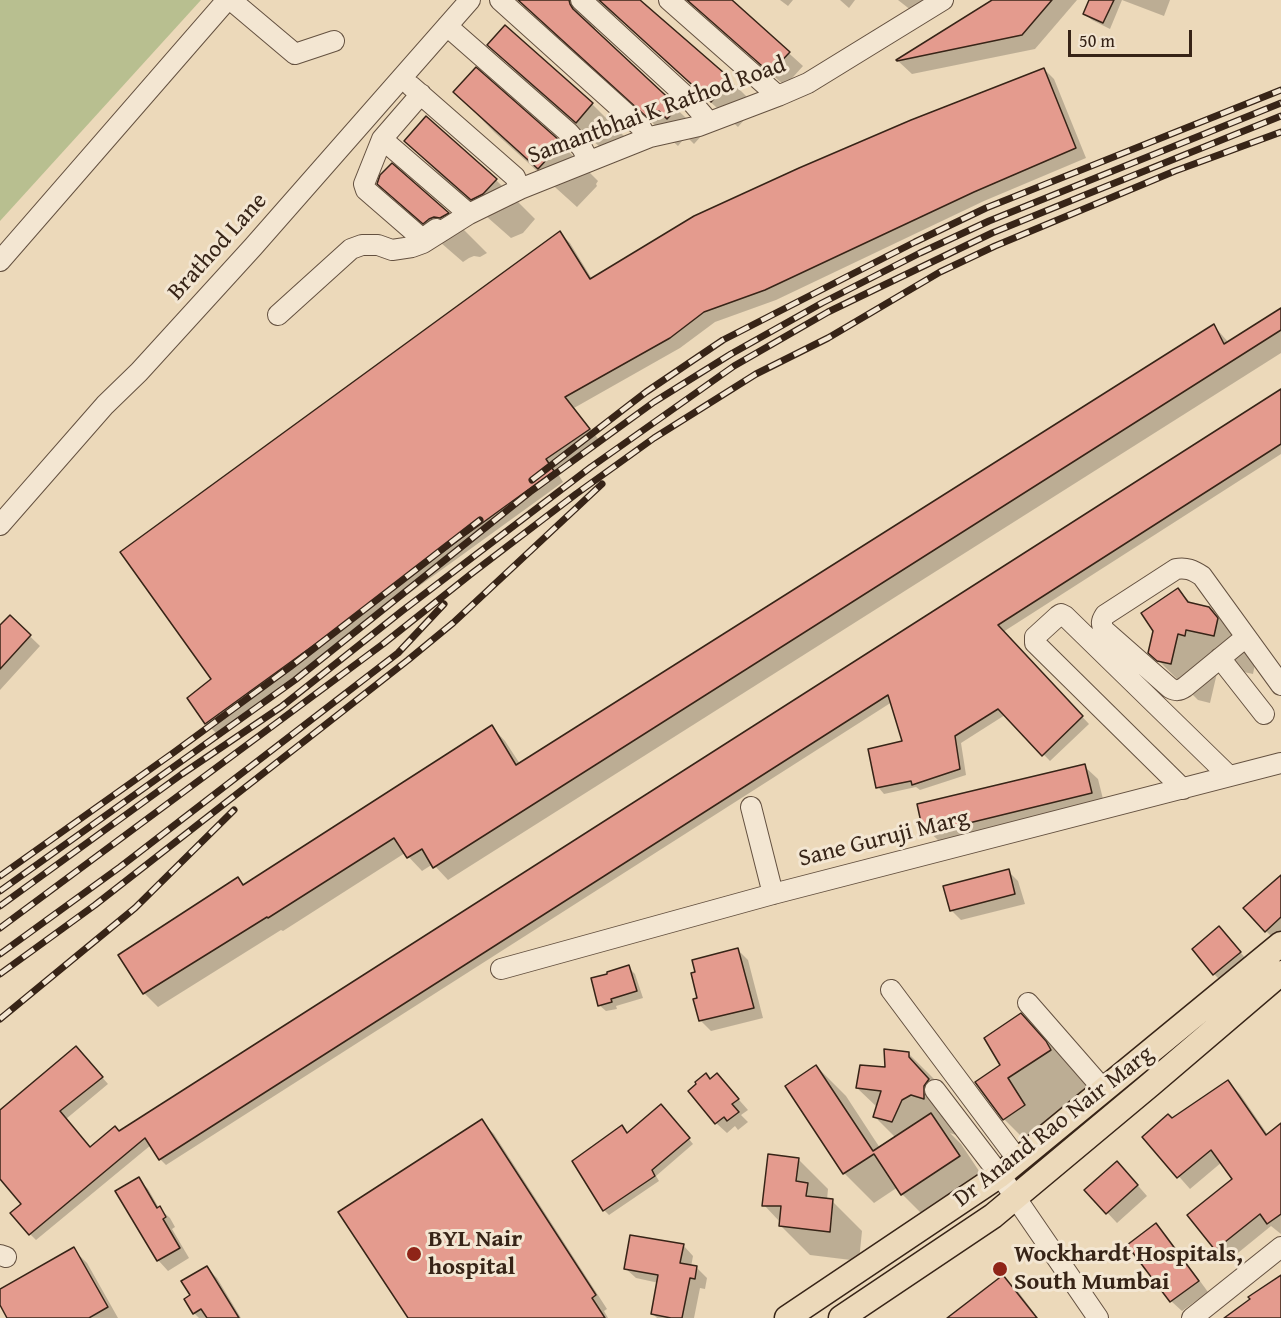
<!DOCTYPE html>
<html>
<head>
<meta charset="utf-8">
<style>
	body { margin:0 }
	#map { position:relative; width:1281px; height:1318px; overflow:hidden; background:#ecd9ba; font-family:"Gentium Book Plus",serif }
	canvas { display:block }
	.scale { position:absolute; left:1068px; top:30px; width:124px; height:27px; box-sizing:border-box; border:3px solid #372417; border-top:0; padding-left:8px; font-size:18px; line-height:21px; white-space:nowrap; color:#372417; -webkit-text-stroke:4px #f3e6d2; paint-order:stroke }
</style>
</head>
<body>
<div id="map">
<canvas width="1281" height="1318"></canvas>
<div class="scale">50 m</div>
</div>
<script>
const ctx = document.querySelector('canvas').getContext('2d');
ctx.lineJoin = 'round';
function paint(path, color) { ctx.fillStyle = color; ctx.fill(path, 'evenodd'); }
function strokePath(path, color, width, dash) { ctx.strokeStyle = color; ctx.lineWidth = width; ctx.lineCap = dash ? 'butt' : 'round'; ctx.setLineDash(dash || []); ctx.stroke(path); }
function label(font, color, halo, rows, align = 'center') {
  ctx.font = font + ' "Gentium Book Plus",serif'; ctx.lineWidth = 6; ctx.setLineDash([]); ctx.textBaseline = 'middle'; ctx.strokeStyle = halo; ctx.fillStyle = color; for (const [text, x, y, turn = 0] of rows) {
    ctx.save(); ctx.translate(x, y); ctx.rotate((+turn || 0) * Math.PI / 180); ctx.textAlign = isNaN(turn) ? turn : align; if (halo) ctx.strokeText(text, 0, 0); ctx.fillText(text, 0, 0); ctx.restore();
  }
}
paint(new Path2D(`
	M0 0H201L0 221Z`), '#b8bf90');
paint(new Path2D(`
	M527 0H638L730 80 756 106 738 127 617 17 610 14 595 24V32L703 134 694 144 686 136 678 146 550 30 524 4Z
	M685 0H730L803 66 785 86 692 4Z
	M780 0H793L788 6Z
	M840 0H855L849 8Z
	M898 0H928L912 11Z
	M994 0H1077L1035 49 912 74 898 61Z
	M1091 0H1170L1164 16 1122 0 1110 29 1092 20 1085 14Z
	M505 27 592 104 632 144 616 161 528 84 489 45Z
	M476 69 559 142 598 181 596 184 597 186 577 207 494 132 455 92Z
	M1044 69 1054 79 1086 158 984 201 776 300 715 322 680 348 574 408 599 440 555 469 563 482 216 733 206 723 213 679 560 233 570 243 592 279Z
	M406 141 496 180 535 219 523 233 511 238 445 180Z
	M379 183 448 214 487 253 480 257 474 256 469 258 463 262 418 223Z
	M1281 310V353L448 880 433 864 422 871 405 853 283 931 281 930 158 1007 144 993 238 879 244 885 492 727 505 741 520 764 1214 326 1229 343Z
	M1281 391V454L1003 632 1089 724 1050 761 1005 715 961 743 966 775 920 790 916 787 884 794 878 787 904 742 892 702 166 1165 160 1159 151 1145 36 1240 30 1234 23 1204 0 1176V1112L82 1054 108 1084 66 1119 90 1149 119 1132Z
	M1178 590 1192 604 1209 608 1249 648 1256 659 1253 674 1225 668 1224 674 1217 673 1210 703 1198 700 1150 652 1155 630Z
	M10 617 40 646 0 690V628Z
	M1084 766 1098 779 1105 807 947 845 941 840H938L924 827Z
	M1008 871 1018 881 1025 904 961 920 951 910Z
	M1281 877V936L1276 941 1266 931Z
	M1226 935 1246 959 1220 980 1214 974Z
	M738 950 748 960 763 1018 711 1031 701 1021 695 1000 699 999Z
	M628 967 635 974 643 998 616 1006 617 1009 606 1011 599 1005Z
	M1020 1015 1071 1065 1096 1093 1057 1129 1074 1155 1054 1169 1004 1119 1002 1065Z
	M908 1053 947 1092 962 1137 950 1133 961 1144 989 1186 932 1224 902 1194 898 1187 874 1203 844 1173 816 1066 846 1096 880 1148 896 1138 875 1117 878 1108 857 1088 887 1069Z
	M717 1075 748 1110 741 1115 748 1122 738 1130 735 1126 727 1133 716 1123 711 1080Z
	M1228 1082 1240 1094 1268 1135 1281 1133V1234L1271 1226 1228 1261 1216 1249 1234 1179 1222 1162 1190 1189 1144 1137Z
	M666 1111 693 1144 656 1176 659 1181 609 1215 604 1210 622 1127 628 1134Z
	M481 1121 494 1134 607 1309 604 1311 608 1318H409Z
	M798 1159 828 1189 827 1200 832 1201 862 1231 859 1261 810 1255 780 1225V1222L764 1205Z
	M1127 1173 1147 1196 1117 1223 1086 1190Z
	M138 1179 148 1189 159 1208 170 1218 175 1227 172 1229 189 1258 168 1271 158 1260Z
	M1155 1225 1166 1235 1208 1292 1182 1311 1171 1301 1129 1245Z
	M683 1245 693 1256 691 1267 697 1268 707 1278 705 1289 700 1288 694 1318H657L653 1314 659 1283 636 1278 625 1268Z
	M73 1249 87 1263 118 1318H9L0 1302V1290Z
	M207 1268 217 1278 241 1318H199L194 1313 192 1296Z
	M1003 1277 1017 1290 1038 1318H949Z`), '#0003');
const building = new Path2D(`
	M518 0H569L570 4 573 9 678 107 667 119 659 111 651 121Z
	M599 0H640L731 79 711 102Z
	M687 0H732L790 52 770 73Z
	M992 0H1052L1022 35 897 61 896 60Z
	M1089 0H1114L1103 23 1083 14Z
	M505 25 593 103 576 123 487 45Z
	M476 67 560 141 557 144 559 146 538 169 453 92Z
	M1044 68 1076 148 974 192 765 290 704 312 670 338 565 397 590 429 546 459 554 471 205 724 187 698 211 679 120 552 560 231 590 279 694 216 799 168 911 120Z
	M426 116 497 179 483 194 471 200 404 141Z
	M392 163 449 213 440 218 434 217 429 219 423 224 377 184 380 175Z
	M1281 308V330L433 868 422 849 407 858 394 838 268 918 267 917 143 994 118 955 238 877 243 885 492 725 516 765 1214 324 1224 344Z
	M1281 389V444L998 625 1083 716 1042 756 998 709 955 736 960 769 912 785 911 781 876 788 868 749 902 741 888 695 159 1160 145 1138 29 1235 10 1213 21 1204 0 1179V1110L76 1046 103 1077 60 1111 90 1147 115 1126 119 1131Z
	M1178 588 1188 602 1209 607 1218 618 1214 636 1186 630 1185 636 1178 634 1171 664 1157 661 1148 653 1153 631 1141 613Z
	M10 615 31 635 0 669V625Z
	M1085 764 1092 793 932 832 930 826 922 827 917 804Z
	M1009 869 1015 894 950 911 943 886Z
	M1281 875V917L1265 932 1243 908Z
	M1219 926 1241 952 1213 975 1192 949Z
	M738 948 754 1008 699 1021 693 999 697 998 691 973 695 972 692 960Z
	M629 965 637 991 611 999 612 1002 598 1006 591 978 607 974V972Z
	M1021 1013 1046 1041 1051 1050 1008 1078 1025 1105 1003 1120 975 1082 1000 1065 984 1038Z
	M884 1049 909 1052V1057L929 1079 924 1086V1099L911 1095 902 1100 892 1122 873 1117 881 1091 856 1088 860 1065 885 1067Z
	M816 1065 873 1151 931 1113 960 1156 901 1195 874 1154 843 1174 785 1086Z
	M706 1073 710 1079 717 1073 739 1099 732 1104 739 1112 727 1121 724 1117 715 1124 688 1091 696 1084 695 1082Z
	M1228 1080 1266 1135 1281 1123V1214L1267 1224 1260 1214 1215 1250 1187 1215 1232 1179 1211 1150 1177 1178 1142 1137 1168 1114 1172 1118Z
	M661 1104 690 1138 652 1170 655 1176 603 1211 572 1161 622 1125 627 1133Z
	M482 1119 596 1295 592 1298 605 1318H408L338 1212Z
	M768 1154 799 1158 796 1181 808 1183 806 1196 833 1199 830 1232 779 1226 781 1206H762Z
	M1117 1161 1138 1185 1106 1214 1084 1190Z
	M139 1177 157 1208 160 1206 166 1217 163 1219 180 1248 157 1261 115 1191Z
	M1156 1223 1199 1281 1170 1302 1127 1245Z
	M630 1235 684 1244 680 1263 697 1266 695 1279 690 1278 682 1318H671L651 1314 658 1275 624 1269Z
	M74 1247 108 1307 89 1318H7L0 1305V1289Z
	M207 1266 239 1318H207L201 1309 193 1314 184 1299 190 1295 181 1281Z
	M1003 1275 1037 1318H947Z
	M1281 1275V1318H1224L1250 1299 1248 1297Z`);
paint(building, '#e49b8e');
strokePath(building, '#372417', 1.5);
const minor = new Path2D(`
	M231 0 295 54 334 41
	M500 0 640 126 647 138
	M581 0 690 100 709 122
	M669 0 778 96
	M447 26 569 133 582 148 589 161
	M411 86 515 177 520 189
	M421 94 382 139 364 184 366 190 419 236 425 237 436 229
	M382 139 469 214
	M0 261 227 0
	M278 315 351 249 362 245H378L392 250 412 247 423 243 469 214 520 189 650 137 699 126 778 96 808 83 943 0
	M0 525 105 405 139 372 253 247 470 0
	M1246 637 1185 687C1179 691 1176 691 1170 688L1104 630C1101 624 1101 621 1105 615L1176 569C1186 567 1193 570 1202 576L1281 685
	M1220 658 1264 714
	M1183 789 1035 643V637L1058 616 1061 614 1065 616 1229 776
	M751 807 773 894
	M501 969 773 894 1281 763
	M891 990 1018 1160
	M1028 1003 1104 1090
	M935 1090 1000 1175 1098 1318
	M0 1255 6 1257
	M1192 1318 1281 1247`);
const major = new Path2D(`
	M787 1318 1000 1175 1281 944
	M841 1318 993 1216 1151 1084 1281 973`);
strokePath(minor, '#645140', 22);
strokePath(major, '#372417', 27);
strokePath(minor, '#f3e6d2', 20);
strokePath(major, '#ecd9ba', 24);
const rail = new Path2D(`
	M532 480 646 392 723 340 915 242 986 208 1281 90
	M0 876 173 753 290 667 480 520
	M0 891 295 680 530 492 654 402 731 354 822 303 920 253 989 221 1281 103
	M0 906 182 774 281 707 402 611 591 467 734 366 828 312 992 233 1080 197 1281 116
	M0 928 383 644 471 574 576 494 654 438 756 374 828 338 940 272 995 246 1175 171 1281 132
	M0 954 120 867 398 653 444 604
	M0 974 95 905 408 660 453 623 602 484
	M0 1019 135 908 234 810`);
strokePath(rail, '#372417', 7);
strokePath(rail, '#f3e6d2', 4.5, [14]);
for (const [x, y, r, color] of [
	[414,1254,8,"#8f2418"],
	[1000,1269,8,"#8f2418"]
]) { const dot = new Path2D(); dot.arc(x, y, r, 0, 2 * Math.PI); ctx.fillStyle = color; ctx.fill(dot); strokePath(dot, '#f3e6d2', 2); }
label('24px', '#372417', '#f3e6d2', [
	["Samantbhai K Rathod Road",657,111,-20],
	["Brathod Lane",218,247,-48],
	["Sane Guruji Marg",884,839,-14],
	["Dr Anand Rao Nair Marg",1054,1127,-38]
]);
label('bold 24px', '#372417', '#f3e6d2', [
	["BYL Nair",428,1240],
	["hospital",428,1268],
	["Wockhardt Hospitals,",1014,1255],
	["South Mumbai",1014,1283]
], 'left');
</script>
</body>
</html>
